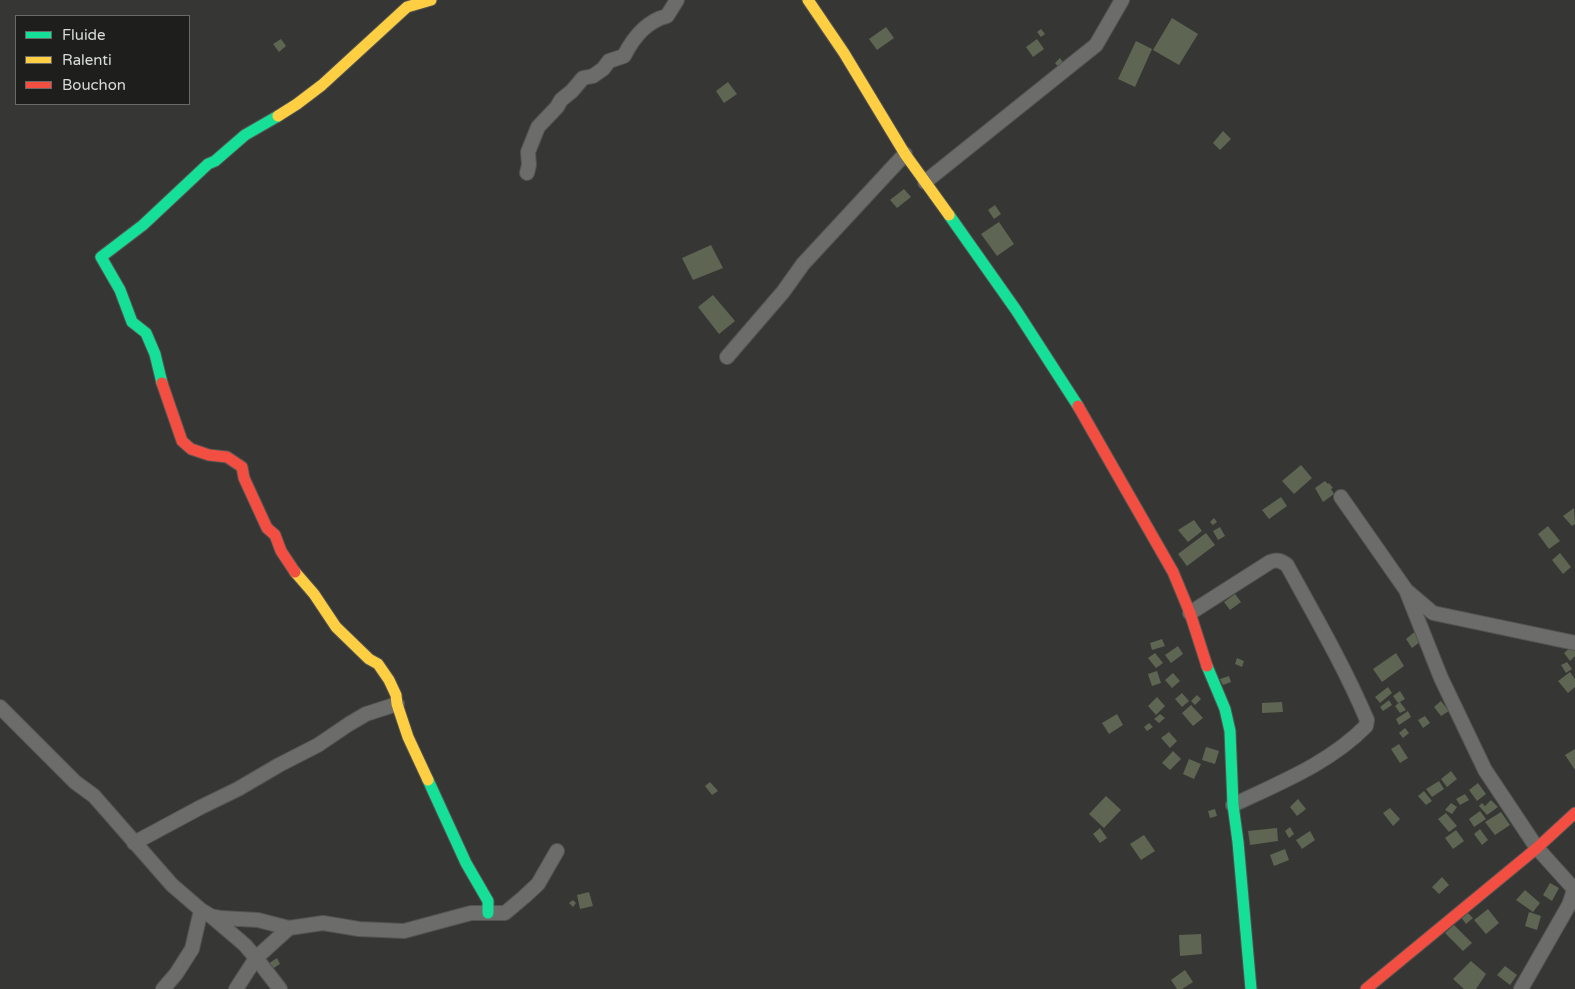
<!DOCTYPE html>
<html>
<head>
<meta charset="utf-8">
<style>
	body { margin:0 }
	#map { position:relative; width:1575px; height:989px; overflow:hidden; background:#363734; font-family:"Varela Round",sans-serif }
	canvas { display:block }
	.legend { position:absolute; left:15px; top:15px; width:175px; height:90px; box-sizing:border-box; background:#1e1f1d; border:1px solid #696a68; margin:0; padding:6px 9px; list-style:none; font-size:15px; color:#d9dbd8 }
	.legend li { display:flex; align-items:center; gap:10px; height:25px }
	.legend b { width:25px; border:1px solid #696a68 }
</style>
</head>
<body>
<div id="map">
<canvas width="1575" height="989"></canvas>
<ul class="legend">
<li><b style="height:6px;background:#16e098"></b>Fluide</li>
<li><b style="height:6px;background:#ffcf43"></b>Ralenti</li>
<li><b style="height:6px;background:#f24e42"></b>Bouchon</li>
</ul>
</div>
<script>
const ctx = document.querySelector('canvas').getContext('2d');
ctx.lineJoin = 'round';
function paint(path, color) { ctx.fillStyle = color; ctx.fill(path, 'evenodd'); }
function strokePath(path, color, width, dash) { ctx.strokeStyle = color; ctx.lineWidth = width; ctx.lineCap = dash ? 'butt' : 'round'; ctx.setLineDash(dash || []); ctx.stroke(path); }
paint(new Path2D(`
	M1172 18 1198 34 1179 65 1153 50Z
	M886 27 894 38 877 50 869 39Z
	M1041 29 1045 34 1041 37 1037 32Z
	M281 39 286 46 279 52 273 44Z
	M1037 39 1044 49 1033 57 1026 47Z
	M1136 41 1152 49 1135 87 1118 79Z
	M1060 58 1064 64 1059 68 1055 63Z
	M728 82 737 94 724 103 716 91Z
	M1223 131 1231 139 1220 150 1213 143Z
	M904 189 911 197 897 208 890 200Z
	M995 205 1001 214 994 219 988 210Z
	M999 222 1014 244 997 256 981 234Z
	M711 245 723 268 693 280 682 258Z
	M713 295 735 321 719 334 698 307Z
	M1301 465 1312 478 1294 494 1282 481Z
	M1325 481 1328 484 1329 483 1333 488 1331 489 1334 494 1323 502 1315 488Z
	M1281 497 1287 506 1269 519 1262 510Z
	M1574 508 1575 524 1572 526 1563 516Z
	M1214 518 1217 522 1213 525 1210 522Z
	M1194 520 1202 531 1188 542 1178 530Z
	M1548 526 1560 541 1549 549 1538 534Z
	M1220 527 1225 536 1218 540 1213 531Z
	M1206 533 1215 545 1187 566 1178 554Z
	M1560 553 1571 567 1563 574 1552 560Z
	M1235 594 1241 602 1230 610 1224 602Z
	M1417 630 1424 639 1412 648 1406 639Z
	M1162 639 1165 646 1152 650 1150 643Z
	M1178 646 1183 654 1171 663 1165 655Z
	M1572 646 1575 650V656L1570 661 1564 653Z
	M1155 653 1163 663 1156 668 1148 658Z
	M1396 653 1404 666 1382 682 1373 669Z
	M1237 658 1244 661 1242 667 1235 664Z
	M1567 662 1572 669 1566 673 1561 665Z
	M1157 671 1161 683 1152 686 1148 674Z
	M1570 672 1575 679V687L1568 693 1558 681Z
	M1173 673 1180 681 1172 688 1165 680Z
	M1229 676 1231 682 1223 685 1220 679Z
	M1388 687 1392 693 1380 703 1375 697Z
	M1400 691 1405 699 1398 703 1393 696Z
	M1182 693 1189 701 1182 707 1175 699Z
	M1197 695 1201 699 1195 705 1191 701Z
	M1157 697 1165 706 1156 715 1148 706Z
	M1389 700 1392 705 1383 711 1380 707Z
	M1441 701 1449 711 1441 716 1434 707Z
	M1282 702 1283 712 1262 713V703Z
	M1400 702 1406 710 1400 713 1395 706Z
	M1191 705 1203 718 1193 726 1182 713Z
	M1408 711 1411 717 1399 725 1396 719Z
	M1117 714 1123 725 1109 734 1102 723Z
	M1160 714 1165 718 1159 723 1154 719Z
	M1425 716 1430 723 1423 728 1418 720Z
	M1149 723 1153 727 1147 731 1144 727Z
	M1405 728 1409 733 1403 738 1399 733Z
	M1169 732 1177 741 1170 748 1161 738Z
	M1399 744 1408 758 1400 763 1391 749Z
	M1206 747 1219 751 1215 764 1202 760Z
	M1575 749V770L1565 755Z
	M1173 751 1181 759 1170 770 1162 763Z
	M1189 759 1201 764 1194 779 1183 774Z
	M1451 771 1457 779 1447 787 1441 779Z
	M1439 781 1444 789 1432 797 1426 789Z
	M710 782 718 791 712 795 705 786Z
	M1478 783 1486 794 1477 801 1469 790Z
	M1424 791 1432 801 1426 805 1418 796Z
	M1465 794 1469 800 1460 805 1456 799Z
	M1106 796 1121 810 1104 828 1089 814Z
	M1298 799 1306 809 1297 816 1290 807Z
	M1491 800 1498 807 1487 815 1479 806 1482 803 1485 806Z
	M1451 803 1457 807 1452 814 1445 810Z
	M1390 808 1400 819 1393 826 1383 813Z
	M1215 809 1217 816 1210 818 1208 811Z
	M1480 811 1486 819 1474 827 1469 819Z
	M1501 812 1510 825 1495 835 1485 822Z
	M1446 813 1457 826 1449 832 1438 819Z
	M1290 827 1294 834 1289 838 1285 831Z
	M1100 828 1107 838 1100 843 1093 834Z
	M1277 828 1278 841 1250 845 1248 831Z
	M1480 829 1488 840 1482 845 1474 834Z
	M1456 830 1464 841 1453 849 1445 838Z
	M1310 831 1315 840 1302 849 1296 840Z
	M1144 835 1155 851 1141 860 1130 844Z
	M1285 849 1289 860 1274 866 1270 855Z
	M1442 877 1449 885 1439 894 1432 887Z
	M1550 883 1559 888 1552 901 1543 895Z
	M1525 890 1540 903 1533 912 1516 900Z
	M589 892 593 906 580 909 577 895Z
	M573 900 576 903 573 907 569 903Z
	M1488 909 1499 923 1486 934 1474 920Z
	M1467 912 1473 918 1466 924 1461 917Z
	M1529 912 1541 916 1537 930 1525 926Z
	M1454 925 1472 943 1463 951 1445 933Z
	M1201 934 1202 954 1180 956 1179 935Z
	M277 958 280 964 269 971 265 966Z
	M1471 961 1486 974 1476 989H1464L1453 979Z
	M1505 966 1517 975 1510 985 1497 975Z
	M1185 970 1193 982 1182 989H1177L1171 980Z`), '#5e6552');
const street = new Path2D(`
	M527 173 529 165 528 152 538 127 557 107 561 100 572 91 583 78 593 76 603 69 609 61 624 56C633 38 647 21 667 16L677 0
	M925 182 1096 45 1122 0
	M727 357 783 292 803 264 905 154
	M1341 497 1406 590 1433 613 1575 643
	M1406 590 1441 678 1485 770 1537 848 1574 889
	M1190 613 1270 562C1278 559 1281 561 1287 565 1315 616 1344 666 1367 720L1366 726C1330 763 1279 783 1233 805
	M0 707 75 782 94 796 172 885 201 910 211 916 221 918 258 920 289 928 323 923 359 929 404 931 471 913H505L524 897 538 884 557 851
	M134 843 201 807 238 789 279 765 318 745 349 724 366 714 397 704
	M211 916 245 945 256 958 236 989
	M163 989 176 974 192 949 201 910
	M280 989 256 958 289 928
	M1521 989 1569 905 1575 887`);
const fast = new Path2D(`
	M949 215 1016 310 1078 406
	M162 383 155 354 146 333 132 322 120 290 101 257 143 225 208 164 215 161 245 135 278 116
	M1207 666 1225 709 1230 731 1233 805 1238 842 1251 989
	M428 780 466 863 488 901V913`);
const slow = new Path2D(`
	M808 0 844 53 905 154 949 215
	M278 116 297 104 322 85 407 7 431 0
	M295 572 314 594 336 627 369 659 378 664 389 680 396 695 397 704 408 737 428 780`);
const jam = new Path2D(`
	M162 383 182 441 191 449 209 455 227 457 242 467 244 478 267 528 275 535 281 551 295 572
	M1078 406 1173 572 1190 613 1207 666
	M1366 989 1537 848 1575 813`);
strokePath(street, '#535451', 16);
strokePath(fast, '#535451', 13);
strokePath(slow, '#535451', 13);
strokePath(jam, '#535451', 13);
strokePath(street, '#6c6d6b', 14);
strokePath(fast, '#16e098', 11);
strokePath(slow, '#ffcf43', 11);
strokePath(jam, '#f24e42', 11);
</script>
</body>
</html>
